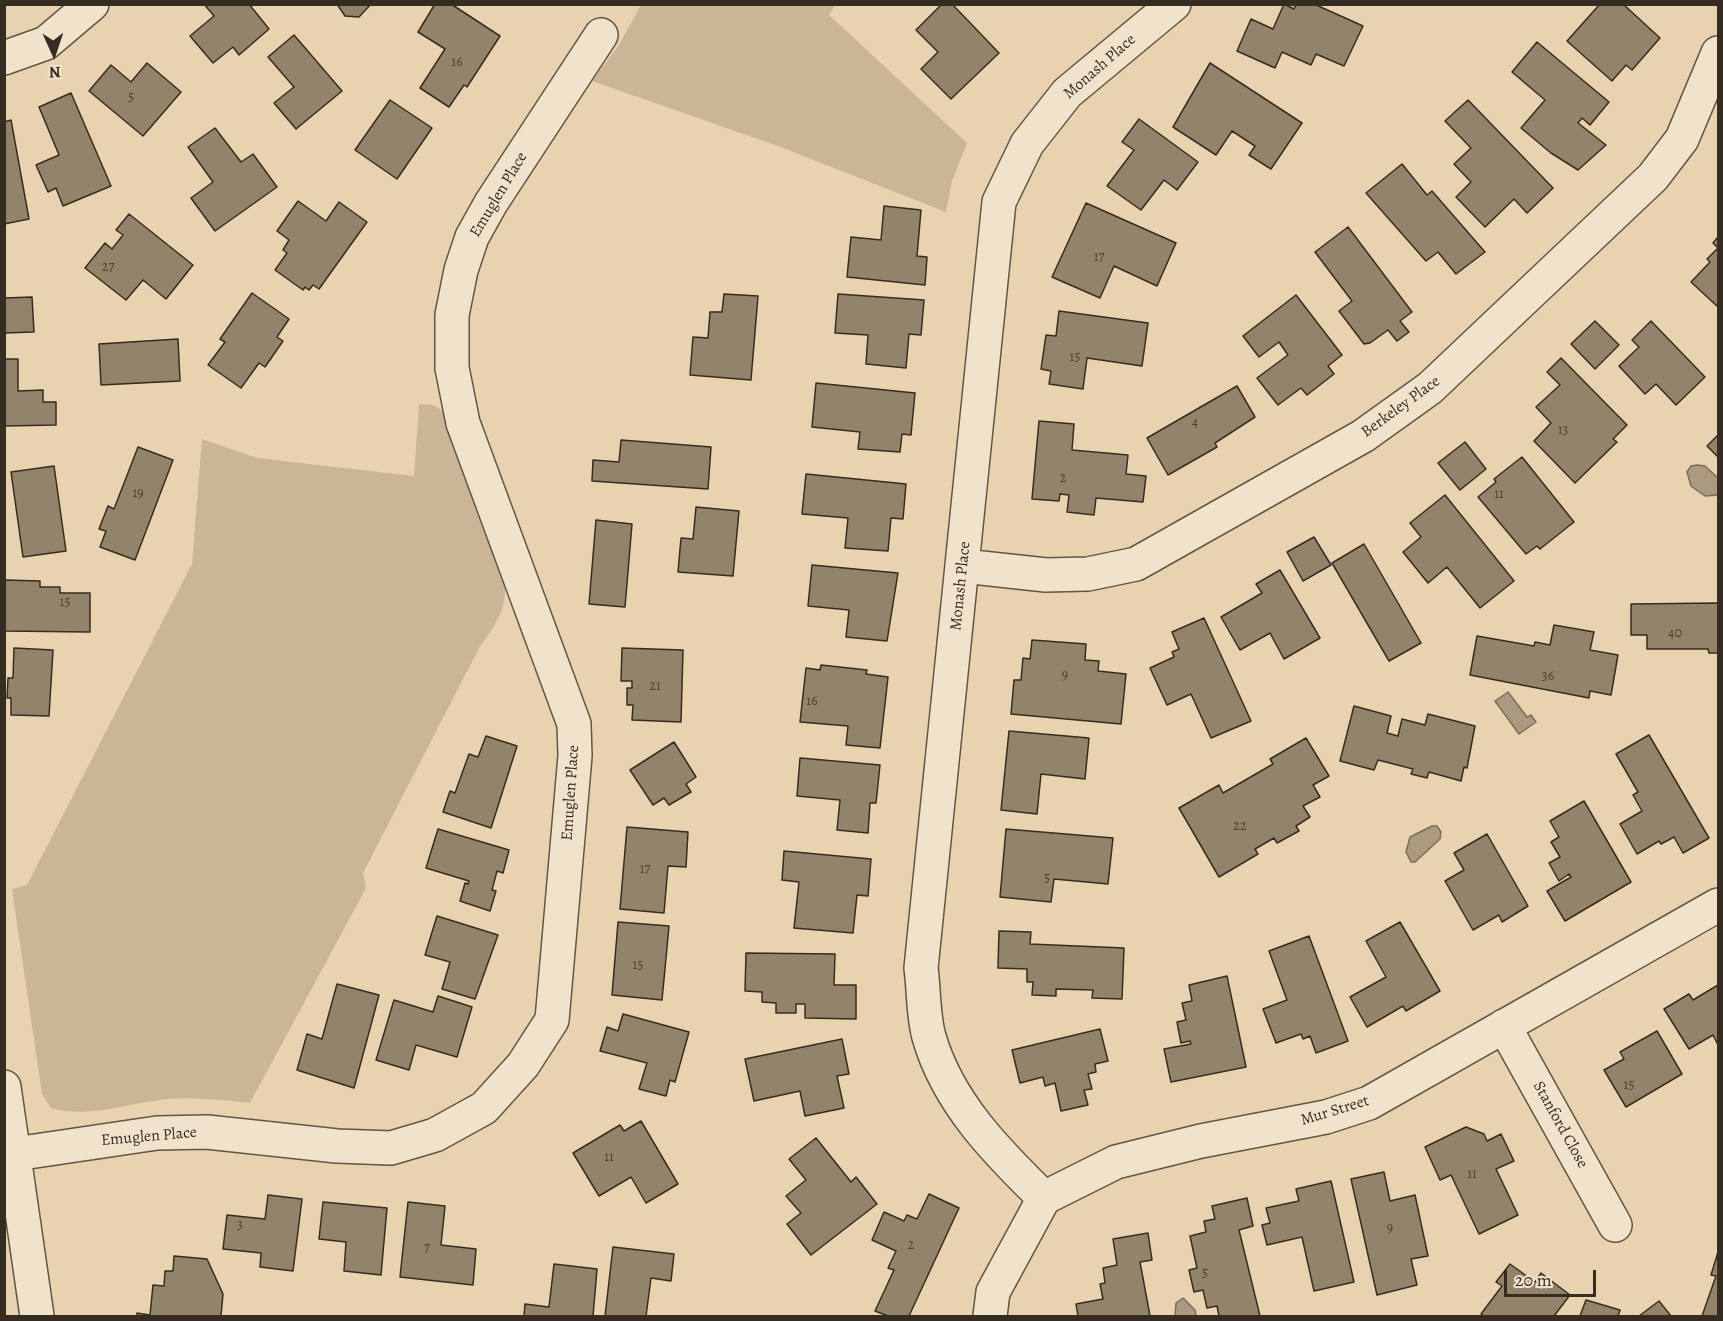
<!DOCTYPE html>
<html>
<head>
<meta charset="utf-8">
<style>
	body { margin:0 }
	#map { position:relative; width:1723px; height:1321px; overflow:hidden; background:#e8d2af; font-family:Alegreya,serif }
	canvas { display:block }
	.frame { position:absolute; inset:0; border:6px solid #362d22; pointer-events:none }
	.north { position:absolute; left:24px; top:24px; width:60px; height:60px; -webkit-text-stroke:4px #f0e2cb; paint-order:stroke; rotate:177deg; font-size:16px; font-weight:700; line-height:24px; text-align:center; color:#362d22 }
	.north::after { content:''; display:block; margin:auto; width:21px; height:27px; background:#362d22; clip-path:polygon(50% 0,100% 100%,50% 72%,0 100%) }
	.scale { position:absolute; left:1504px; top:1270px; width:92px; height:27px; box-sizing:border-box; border:3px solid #362d22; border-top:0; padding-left:8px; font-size:18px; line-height:21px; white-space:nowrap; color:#362d22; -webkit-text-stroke:4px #f0e2cb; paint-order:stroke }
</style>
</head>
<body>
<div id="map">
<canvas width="1723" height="1321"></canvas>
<div class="frame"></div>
<div class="north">N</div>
<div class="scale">20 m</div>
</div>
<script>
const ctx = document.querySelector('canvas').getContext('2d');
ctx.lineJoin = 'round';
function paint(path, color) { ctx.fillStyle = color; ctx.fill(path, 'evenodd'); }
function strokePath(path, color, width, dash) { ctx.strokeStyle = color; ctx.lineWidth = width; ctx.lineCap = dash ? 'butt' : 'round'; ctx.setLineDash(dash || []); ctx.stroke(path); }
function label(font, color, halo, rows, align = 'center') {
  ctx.font = font + ' Alegreya,serif'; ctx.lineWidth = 5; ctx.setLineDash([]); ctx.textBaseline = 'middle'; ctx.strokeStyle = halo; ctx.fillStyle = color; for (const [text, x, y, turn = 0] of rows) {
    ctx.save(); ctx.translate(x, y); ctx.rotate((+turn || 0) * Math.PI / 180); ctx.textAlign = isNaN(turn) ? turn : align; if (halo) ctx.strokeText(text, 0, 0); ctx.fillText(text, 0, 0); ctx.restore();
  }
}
paint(new Path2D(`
	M641 5H835L829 15 967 143 952 181 946 212 778 146 592 81 619 45Z
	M419 404 433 405 445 412 505 583C507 610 494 627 479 648L363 873 366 888 250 1103C223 1100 195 1097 167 1099 129 1103 88 1119 51 1108L42 1094 12 889 27 885 192 564 202 439 257 458 414 476Z`), '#cab697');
const water = new Path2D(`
	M1697 465 1705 466 1718 478V495L1705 496 1691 486 1687 472 1691 466Z
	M1508 692 1527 717 1531 715 1536 722 1519 734 1495 701Z
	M1432 826H1437L1441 832 1440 839 1415 862H1411L1406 852 1410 837Z
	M1183 1298 1195 1310 1196 1316H1175L1176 1303Z`);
paint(water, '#ab9a7f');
strokePath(water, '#7c6e5a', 1.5);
const building = new Path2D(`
	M204 4H249L269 29 239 55 233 47 213 63 190 36 214 16Z
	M337 4H371L359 17 345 16Z
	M435 4H451L500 36 467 87 464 85 449 107 420 88 445 49 418 32Z
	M942 4H952L999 53 951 99 921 69 938 52 916 30Z
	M1284 4 1294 9 1296 4H1314L1363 26 1344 66 1316 54 1311 65 1282 52 1275 68 1237 51 1251 19 1273 29Z
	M1600 4H1623L1660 38 1632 70 1626 65 1612 81 1567 41Z
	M294 35 342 91 296 129 274 103 294 87 268 57Z
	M1537 42 1609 102 1590 125 1582 118 1578 123 1606 145 1578 170 1551 153 1521 128 1545 100 1512 72Z
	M147 63 181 92 143 136 89 91 111 65 131 82Z
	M1210 63 1302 123 1271 169 1249 155 1255 146 1232 131 1216 155 1173 127Z
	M71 93 111 186 63 206 56 188 48 192 36 165 59 155 39 107Z
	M390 100 432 128 397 179 355 150Z
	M1468 100 1553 188 1527 213 1514 199 1485 227 1456 197 1471 182 1454 164 1471 148 1445 121Z
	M1139 119 1198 162 1177 190 1164 180 1141 210 1107 186 1134 150 1122 142Z
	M11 120 29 219 4 224V122Z
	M215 128 241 162 253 154 277 187 215 231 191 198 213 182 188 147Z
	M1402 164 1427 195 1432 191 1485 252 1456 274 1438 252 1426 261 1366 193Z
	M298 201 326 221 339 202 367 222 319 289 313 285 309 290 305 287 303 290 275 270 287 253 283 250 289 240 277 231Z
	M1086 203 1176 243 1157 286 1114 266 1100 298 1052 277Z
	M884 206 921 210 917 256 927 257 925 285 847 277 851 237 881 240Z
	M129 214 193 265 166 299 143 280 126 300 85 268 105 243 112 249 123 235 116 230Z
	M1348 227 1412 312 1400 321 1409 332 1397 341 1388 330 1370 343 1364 344 1339 311 1352 301 1315 252Z
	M1718 237V307L1691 282 1710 262 1707 259 1718 248 1713 243Z
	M252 293 289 319 277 337 283 341 265 367 259 363 241 388 208 365 225 342 220 339Z
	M724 294 758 296 751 380 690 375 693 337 708 338 710 312H722Z
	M838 294 924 300 921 335 909 334 906 368 866 364 868 335 835 333Z
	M1296 295 1342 355 1328 366 1334 374 1307 395 1301 388 1278 405 1257 378 1288 355 1279 342 1259 357 1243 336Z
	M32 297 34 332 4 333V298Z
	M1059 311 1148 323 1142 366 1087 358 1083 389 1049 384 1051 371 1041 369 1046 335 1056 336Z
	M1595 321 1619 345 1595 369 1571 344Z
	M1651 321 1705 377 1676 405 1656 384 1645 394 1619 366 1639 347 1632 340Z
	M178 339 180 381 101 385 99 344Z
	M1561 358 1627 425 1613 439 1617 442 1575 483 1534 441 1551 423 1536 407 1560 385 1547 372Z
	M4 359H18V391L43 390V402H56V425L4 426Z
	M816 383 915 393 911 435 902 434 900 452 858 449 860 432 812 427Z
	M1237 386 1255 417 1215 443 1217 447 1168 475 1147 438Z
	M1039 421 1074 424 1072 450 1128 455 1126 474 1146 476 1143 502 1096 498 1094 515 1067 512 1069 495 1060 494 1059 501 1032 499Z
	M1718 435V457L1707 446Z
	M621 440 711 447 708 489 592 481 593 460 619 462Z
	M1465 442 1486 469 1460 490 1438 463Z
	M138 447 173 460 135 560 100 547 106 531 99 529 108 506 114 509Z
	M1522 457 1574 522 1540 549 1537 546 1526 554 1478 497 1496 482 1494 479Z
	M54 466 66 551 23 557 11 472Z
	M806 474 906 484 903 519 891 518 888 551 845 548 848 518 802 514Z
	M1445 495 1514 581 1480 608 1447 567 1428 583 1403 552 1421 537 1410 523Z
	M696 507 739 511 733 576 678 572 681 538 693 539Z
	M596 520 632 524 625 607 589 604Z
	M1314 537 1331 565 1303 581 1287 552Z
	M1364 544 1421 643 1389 661 1332 563Z
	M812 565 898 573 887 641 846 637 849 610 808 606Z
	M1280 570 1320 638 1284 659 1270 633 1240 650 1221 617 1262 593 1256 584Z
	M5 580 40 581V587H60V593H90V632L4 631Z
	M1718 603V653H1709L1708 649H1647V635H1631V604Z
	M1204 618 1251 721 1211 738 1191 694 1167 705 1150 668 1174 657 1172 652 1179 649 1172 632Z
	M1554 625 1594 632 1590 650 1618 655 1611 695 1590 691 1589 698 1470 675 1477 636 1534 646 1535 642 1550 645Z
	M1032 640 1086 644 1085 660 1099 661 1098 671 1126 674 1121 724 1011 714 1014 680H1021L1023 658 1030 659Z
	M14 648 53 650 49 716 11 715V698H7L8 678H13Z
	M622 648 683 650 681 722 632 720 633 705H627V688H632V681H621Z
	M821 665 867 670 866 674 888 677 880 748 846 745 848 726 800 722 806 668 820 670Z
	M1354 706 1391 716 1387 733 1398 736 1402 719 1425 725 1428 714 1475 726 1467 768 1464 767 1461 781 1429 772 1427 778 1411 774 1413 769 1378 760 1374 770 1340 761Z
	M1009 731 1089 738 1085 779 1041 774 1037 814 1001 810Z
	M1649 735 1709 838 1683 853 1674 837 1661 844 1659 841 1637 854 1620 824 1642 811 1633 795 1638 792 1616 754Z
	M486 736 517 746 491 828 443 812 450 791 455 793 469 754 478 757Z
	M1306 738 1329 776 1313 785 1320 797 1303 806 1310 817 1296 826 1299 831 1277 843 1274 838 1255 849 1258 854 1219 877 1179 808 1219 785 1223 793 1273 764 1270 759Z
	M674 742 696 777 686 784 691 792 669 805 664 798 653 805 630 770Z
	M800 758 880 765 876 803H870L868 833 837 830 840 800 797 796Z
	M1584 801 1631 882 1565 921 1547 891 1571 877 1569 874 1559 881 1549 863 1560 857 1551 842 1559 837 1550 821Z
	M627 827 688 832 686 867 668 866 664 913 620 909Z
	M438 829 509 850 503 873 497 871 492 890 496 891 490 911 460 901 465 883 468 884 469 881 426 868Z
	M1006 829 1113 838 1108 884 1054 879 1051 902 1000 897Z
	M1487 834 1528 906 1502 922 1499 915 1473 930 1445 881 1464 870 1454 853Z
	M784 851 871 859 868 896 857 895 853 933 794 928 799 882 782 880Z
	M437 916 498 935 475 999 442 989 450 962 425 955Z
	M618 922 669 926 662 1000 612 995Z
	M1400 922 1440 991 1406 1011 1403 1006 1367 1027 1350 997 1386 977 1366 941Z
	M999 931 1031 932 1030 944 1124 948 1122 999 1092 998 1093 990 1056 989V996L1032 995 1033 982H1027V969L998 968Z
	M1309 936 1348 1041 1316 1053 1310 1036 1303 1039 1301 1034 1276 1043 1263 1009 1287 1000 1269 951Z
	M746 953 835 954 834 985H856V1019L805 1018V1004H796V1013H776V1003L762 1002V992L745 991Z
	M1227 976 1246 1067 1171 1082 1164 1049 1191 1044 1190 1041 1181 1043 1177 1022 1186 1020 1182 1003 1192 1001 1189 985Z
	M337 984 379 995 354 1088 297 1070 307 1034 322 1039Z
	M1718 985V1045L1713 1035 1689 1049 1664 1009 1689 994 1693 1000Z
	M438 996 472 1007 457 1057 416 1045 409 1070 376 1060 394 1000 433 1012Z
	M623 1014 689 1032 675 1082 670 1080 666 1096 639 1089 647 1063 600 1051 607 1027 618 1031Z
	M1100 1029 1108 1061 1095 1064 1096 1072 1088 1074 1092 1089 1084 1090 1088 1105 1061 1111 1055 1083 1045 1086 1043 1077 1020 1083 1012 1050Z
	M1657 1031 1682 1074 1626 1107 1604 1070 1624 1059 1620 1052Z
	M842 1039 849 1074 837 1076 844 1108 805 1116 800 1091 754 1101 745 1059Z
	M641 1121 678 1184 646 1203 631 1177 599 1196 573 1153 620 1125 624 1131Z
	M1466 1127 1484 1134 1487 1141 1501 1134 1514 1161 1496 1169 1518 1215 1479 1234 1451 1175 1440 1180 1425 1147Z
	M816 1138 851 1182 856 1177 877 1204 811 1255 787 1224 801 1213 786 1196 806 1180 789 1159Z
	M1384 1172 1390 1201 1415 1195 1428 1256 1411 1259 1417 1285 1377 1295 1351 1179Z
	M1331 1181 1354 1282 1314 1291 1302 1237 1267 1245 1262 1225 1270 1223 1266 1208 1299 1201 1296 1189Z
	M929 1194 959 1208 909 1316H888L875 1311 894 1270 888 1268 896 1251 872 1240 884 1212 904 1221 907 1215 917 1219Z
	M268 1195 302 1199 293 1271 260 1267 261 1253 223 1249 227 1215 265 1219Z
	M1247 1198 1253 1226 1239 1230 1260 1316H1219L1217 1306 1207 1308 1203 1290 1194 1292 1189 1270 1197 1268 1190 1236 1206 1232 1204 1221 1215 1219 1212 1206Z
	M323 1202 387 1208 381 1275 344 1271 346 1242 319 1239Z
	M408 1202 445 1206 441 1245 476 1249 473 1285 400 1277Z
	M1148 1233 1152 1260 1140 1262 1150 1316H1078L1076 1304 1103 1299 1100 1284 1105 1283 1103 1268 1117 1265 1113 1239Z
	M613 1247 674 1254 671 1281 651 1278 646 1316H605Z
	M1718 1252V1316H1702L1716 1276 1711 1275Z
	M174 1256 207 1259 223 1294 221 1316H137V1313L150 1315 153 1285 164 1286 165 1271H173Z
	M554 1264 597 1269 593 1316H524L525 1304 549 1307Z
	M1510 1264 1535 1282 1541 1273 1570 1295 1554 1316H1484L1481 1314 1502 1286 1496 1282Z
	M1586 1300 1620 1310 1618 1316H1580Z
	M1659 1301 1671 1316H1639Z`);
paint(building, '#93836b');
strokePath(building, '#362d22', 1.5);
const minor = new Path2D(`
	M4 58 46 43 92 4
	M963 566 1046 575 1088 574 1136 564 1363 436 1430 388 1653 177 1682 139 1718 53
	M1504 1026 1615 1225
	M4 1087 37 1316
	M15 1154 157 1133 207 1132 337 1146 391 1148 435 1135 484 1108 523 1065 552 1020 575 756 574 724 463 423 452 368V315L461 270 472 237 491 203 601 35
	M1044 1198C997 1152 948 1103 929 1037 923 1016 924 990 921 968L999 202 1027 144 1067 93 1174 4
	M990 1316 993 1292 1044 1198 1116 1162 1201 1141 1326 1117 1369 1103 1718 905`);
strokePath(minor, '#625645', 36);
strokePath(minor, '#f0e2cb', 33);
label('14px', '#4d4234', null, [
	["16",457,63],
	["5",131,98],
	["17",1099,258],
	["27",108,268],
	["15",1075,358],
	["4",1195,423],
	["13",1563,431],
	["2",1063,479],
	["19",138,494],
	["11",1499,495],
	["15",65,603],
	["40",1675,634],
	["9",1065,676],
	["36",1548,677],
	["21",655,687],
	["16",812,702],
	["22",1240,827],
	["17",645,870],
	["5",1047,879],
	["15",638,966],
	["15",1629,1086],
	["11",609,1158],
	["11",1472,1175],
	["3",240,1226],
	["9",1390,1229],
	["2",911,1246],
	["7",427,1249],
	["5",1205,1274]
]);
label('16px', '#362d22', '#f0e2cb', [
	["Monash Place",1100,67,-41],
	["Emuglen Place",499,195,-59],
	["Berkeley Place",1401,407,-36],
	["Monash Place",961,586,-84],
	["Emuglen Place",571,793,-86],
	["Mur Street",1335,1111,-17],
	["Stanford Close",1560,1125,61],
	["Emuglen Place",149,1137,-5]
]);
</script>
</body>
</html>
